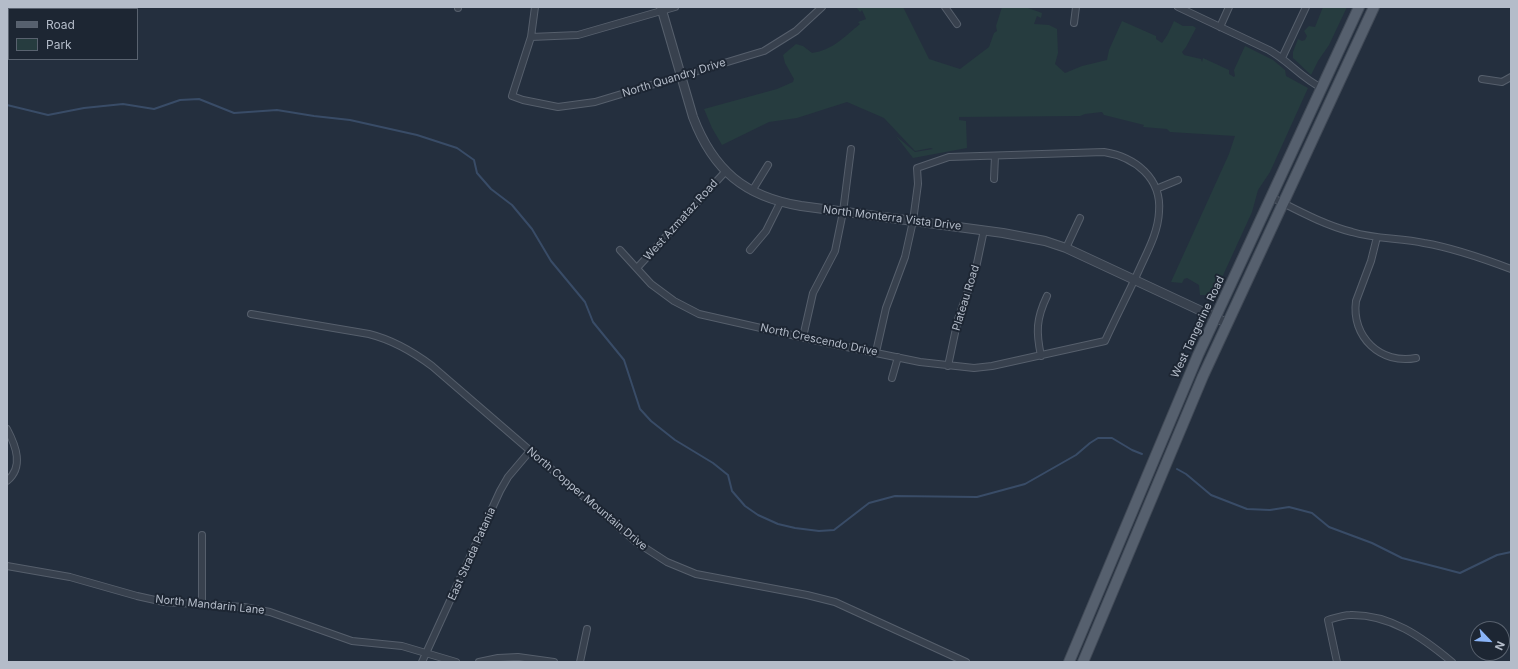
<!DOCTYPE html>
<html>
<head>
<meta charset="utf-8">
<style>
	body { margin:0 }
	#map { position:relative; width:1518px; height:669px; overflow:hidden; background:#242f3e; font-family:Inter,sans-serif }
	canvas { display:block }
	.frame { position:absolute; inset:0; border:8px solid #b4bcc9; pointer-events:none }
	.legend { position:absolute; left:8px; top:8px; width:130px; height:52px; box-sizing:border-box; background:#1d2633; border:1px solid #59626f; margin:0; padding:5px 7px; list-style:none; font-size:12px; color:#b4bcc9 }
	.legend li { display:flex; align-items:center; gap:8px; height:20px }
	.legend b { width:20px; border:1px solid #59626f }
	.north { position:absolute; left:1470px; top:621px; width:40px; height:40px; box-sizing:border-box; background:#1d2633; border:1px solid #59626f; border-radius:50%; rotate:115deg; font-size:11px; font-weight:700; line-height:16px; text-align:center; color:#b4bcc9 }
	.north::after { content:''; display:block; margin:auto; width:14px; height:18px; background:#8ab4f8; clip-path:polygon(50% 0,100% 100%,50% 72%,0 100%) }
</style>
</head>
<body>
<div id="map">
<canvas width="1518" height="669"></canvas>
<div class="frame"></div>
<ul class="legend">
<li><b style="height:5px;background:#56606e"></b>Road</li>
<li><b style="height:11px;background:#263c3f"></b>Park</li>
</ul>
<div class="north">N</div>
</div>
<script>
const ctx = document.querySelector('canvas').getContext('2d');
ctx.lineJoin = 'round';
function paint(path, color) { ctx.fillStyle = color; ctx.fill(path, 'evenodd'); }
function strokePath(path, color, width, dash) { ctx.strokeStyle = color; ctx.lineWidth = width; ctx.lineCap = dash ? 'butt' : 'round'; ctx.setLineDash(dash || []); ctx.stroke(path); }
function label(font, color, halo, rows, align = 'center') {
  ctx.font = font + ' Inter,sans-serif'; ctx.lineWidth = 4; ctx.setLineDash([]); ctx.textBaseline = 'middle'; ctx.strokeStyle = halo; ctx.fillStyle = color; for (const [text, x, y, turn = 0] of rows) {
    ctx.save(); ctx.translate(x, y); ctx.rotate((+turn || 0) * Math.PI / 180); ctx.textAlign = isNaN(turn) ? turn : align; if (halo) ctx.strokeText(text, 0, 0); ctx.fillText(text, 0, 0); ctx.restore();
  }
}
paint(new Path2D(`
	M856 7H903L929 59 960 69 989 47 994 33 997 31 996 26 1002 7H1029L1028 8 1042 13 1041 18 1037 16 1034 24 1049 25 1057 29 1058 53 1055 64 1065 73 1082 66 1107 60 1109 50 1122 21 1156 36V39L1162 43 1168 34 1174 21 1183 26H1193L1196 28 1186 47 1182 52 1184 55 1201 59 1202 62 1203 58 1229 70V74L1234 77 1235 76 1234 70 1245 46 1273 60 1285 70 1286 76 1308 88 1270 172 1258 190 1252 212 1214 295H1200L1199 285 1187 278 1184 279 1182 283 1171 282 1229 154 1235 136 1170 132 1167 129 1143 127 1144 125 1104 115 1102 112 1085 114 1080 116 959 117V120L966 121 967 148 913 158 896 136 915 152 933 149 931 148 915 151 884 118 847 102 797 118 769 122 722 145 712 128 704 109 777 89 793 82 794 79 785 63 783 55 796 44 803 46 812 53C833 50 844 37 860 24L858 22 866 19 862 10 860 12Z
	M1323 7H1347L1329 45 1318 61 1311 75 1293 58V52L1298 39 1302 41 1305 40 1307 36 1304 31 1309 26 1315 27Z`), '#263c3f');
strokePath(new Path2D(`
	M7 105 48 115 84 108 123 104 154 109 180 100 199 99 234 113 277 110 314 116 350 120 417 135 457 148 474 160 477 173 491 189 512 205 532 229 551 261 585 302 593 322 624 360 640 409 651 421 675 440 713 463 728 475 732 491 745 506 758 515 778 524 795 528 819 531 834 530 869 503 895 496 977 497 1025 484 1076 455 1090 443 1098 438H1112L1132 450 1142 454
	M1177 469 1186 474 1211 495 1247 509 1270 510 1289 507 1312 513 1329 527 1372 543 1402 558 1437 567 1460 573 1497 555 1511 552`), '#394c67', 2);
const minor = new Path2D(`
	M535 7 531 37 512 96 523 100 558 107 595 102 764 51 796 31 822 7
	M945 7 957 24
	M1178 7 1269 50C1289 61 1301 78 1322 88
	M458 8V7
	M1074 23 1076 7
	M1220 27 1229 7
	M531 37 578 35 675 7
	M1282 58 1306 7
	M1482 79 1502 82 1511 77
	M994 179 995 156
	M1156 189 1178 180
	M752 191 768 165
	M1271 197C1297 210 1324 225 1352 232 1375 239 1400 238 1424 243 1454 248 1482 258 1511 269
	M1377 237 1371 261 1356 301C1351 337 1381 365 1416 358
	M1066 248 1080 218
	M620 250 651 284 674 301 699 314 827 343 920 362 974 368 992 366 1105 341C1116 317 1128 294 1139 270 1147 252 1158 233 1159 212 1162 178 1135 157 1104 152L949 157 917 168 918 184 913 221 905 257 886 308 876 352
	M750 250 766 231 780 203
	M637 268 725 172
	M251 314 369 334C393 340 412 351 432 366L636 542 667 562 696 574 807 595 835 602 966 662
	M803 337 813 293 835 251 843 212 851 149
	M1041 356C1036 332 1036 319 1047 296
	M948 366 958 319 976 268 984 230
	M892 378 898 357
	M7 481C24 467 16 446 7 429
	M7 566 70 577 137 596 164 602 244 607 270 612 352 641 402 646 456 662
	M202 603V535
	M422 662 500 491 508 477 530 451
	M479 662 498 658 518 657 554 662
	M580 662 587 629
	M1337 662 1328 620C1335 618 1343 615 1350 615 1390 614 1422 637 1452 662`);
const tertiary = new Path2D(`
	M661 7 693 117C713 170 745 197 801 206L1003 233 1045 241 1066 248 1227 323`);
const primary = new Path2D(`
	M1069 662 1198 355 1359 7
	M1083 662 1203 376 1374 7`);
strokePath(minor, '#565f6c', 8);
strokePath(tertiary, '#565f6c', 10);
strokePath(primary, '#414a57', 12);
strokePath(minor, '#38414e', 6);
strokePath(tertiary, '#38414e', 8);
strokePath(primary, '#56606e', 10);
label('11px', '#b4bcc9', '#1d2633', [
	["North Quandry Drive",674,78,-17],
	["North Monterra Vista Drive",892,218,7],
	["West Azmataz Road",681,220,-48],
	["Plateau Road",966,298,-73],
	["West Tangerine Road",1198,327,-65],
	["North Crescendo Drive",819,340,12],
	["North Copper Mountain Drive",587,499,40],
	["East Strada Patania",472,554,-66],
	["North Mandarin Lane",210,605,6]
]);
</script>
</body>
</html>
